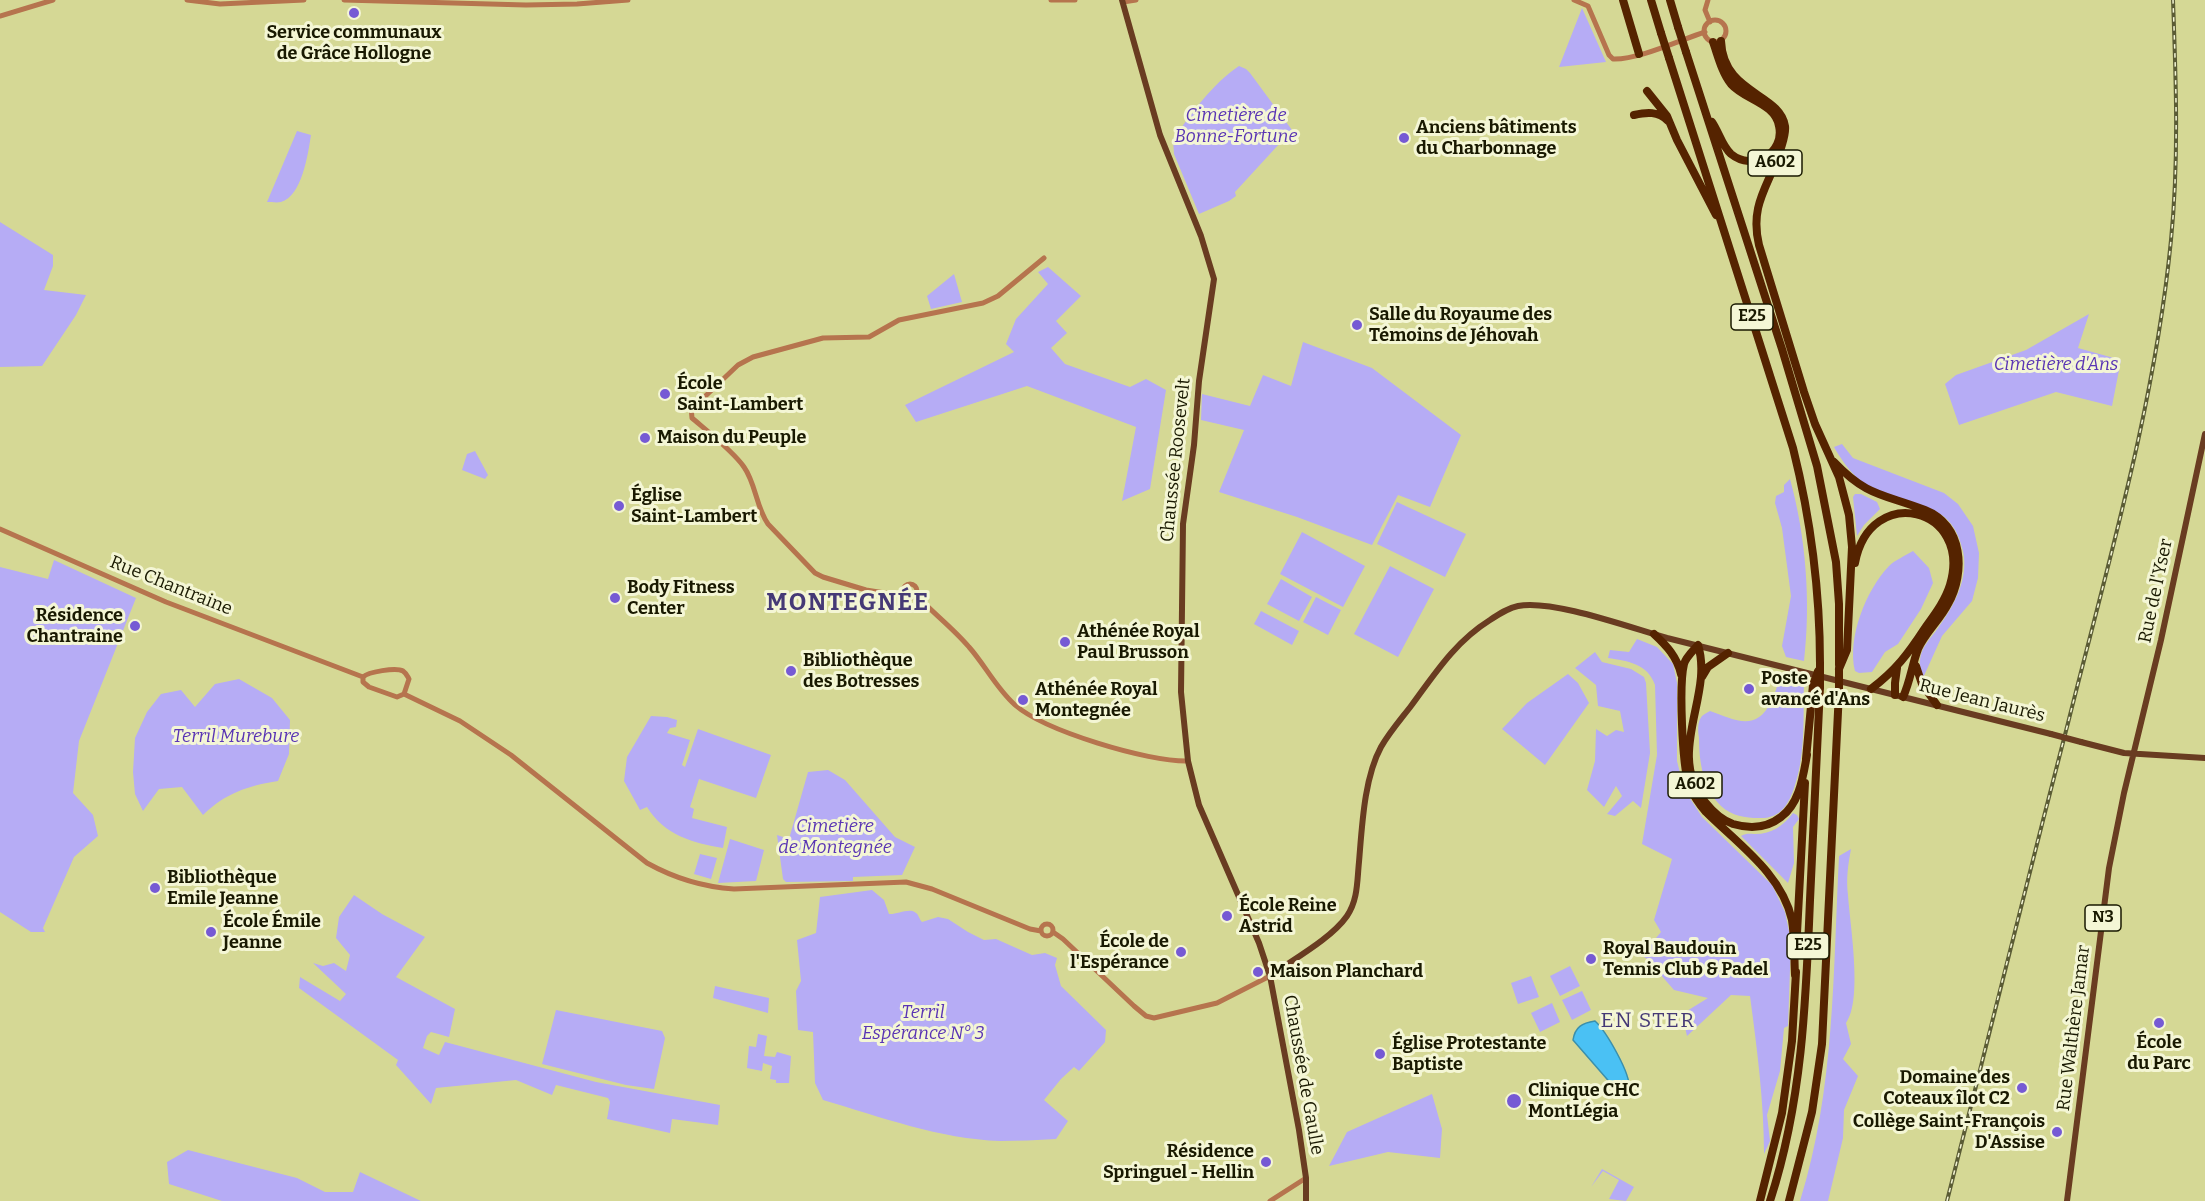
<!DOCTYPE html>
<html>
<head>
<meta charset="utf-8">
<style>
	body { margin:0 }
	canvas { display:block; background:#d5d895 }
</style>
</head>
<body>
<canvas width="2205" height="1201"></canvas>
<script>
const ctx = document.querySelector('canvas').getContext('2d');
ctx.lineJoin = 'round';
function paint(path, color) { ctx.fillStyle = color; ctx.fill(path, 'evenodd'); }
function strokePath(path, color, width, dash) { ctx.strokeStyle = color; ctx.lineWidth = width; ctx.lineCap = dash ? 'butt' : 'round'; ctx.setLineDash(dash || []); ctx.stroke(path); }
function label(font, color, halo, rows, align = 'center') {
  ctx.font = font + ' Bitter,serif'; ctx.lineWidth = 6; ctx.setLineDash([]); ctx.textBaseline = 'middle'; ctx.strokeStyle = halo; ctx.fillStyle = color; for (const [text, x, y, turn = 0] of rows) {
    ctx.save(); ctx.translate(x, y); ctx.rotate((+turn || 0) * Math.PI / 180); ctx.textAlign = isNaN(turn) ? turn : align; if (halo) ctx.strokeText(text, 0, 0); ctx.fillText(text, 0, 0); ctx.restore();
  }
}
paint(new Path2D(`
	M1582 8 1606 62 1559 67Z
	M1239 66 1246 69 1250 73 1292 130 1235 192 1236 196 1229 201 1199 214 1174 154 1173 139C1192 113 1212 84 1239 66Z
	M297 131 311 135C308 154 302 196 281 202 277 203 271 202 267 202Z
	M0 222 53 255V266L44 290 86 295 76 315 42 366 0 367Z
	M1048 267 1081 296 1056 321 1067 333 1051 348 1065 364 1130 387 1146 379 1166 390 1150 489 1122 501 1136 427 1027 386 916 422 905 405 1014 352 1006 344 1016 319 1048 284 1038 272Z
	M954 274 962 302 931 309 927 296Z
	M2089 314 2078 348 2121 360 2112 406 2056 392 1959 425 1945 384 1956 375 2026 350Z
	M1303 342 1372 368 1461 435 1430 507 1398 495 1372 545 1297 517 1219 492 1244 430 1201 420 1202 394 1250 406 1263 375 1291 386Z
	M1842 444 1853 458 1944 493 1958 504 1973 526 1979 553 1978 578 1972 601 1942 636 1923 678C1922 672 1919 665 1920 660 1921 647 1931 638 1938 628 1954 606 1969 579 1963 551 1952 503 1920 508 1883 494 1860 485 1846 468 1834 447Z
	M475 451 488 475 485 479 462 470 467 454Z
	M1790 479C1806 537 1811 602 1804 661L1786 657 1782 646 1791 596 1782 528 1775 503 1776 496 1784 492V485Z
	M1855 494H1861L1877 502 1880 509 1864 525 1857 536 1853 497Z
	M1397 502 1466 534 1445 577 1377 544Z
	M1302 532 1365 566 1343 607 1280 574Z
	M1913 551 1929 568 1933 583 1921 609 1898 644 1885 652 1872 672 1859 673 1855 671C1847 638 1866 590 1889 566 1895 560 1905 556 1913 551Z
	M54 560 136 598 79 741 73 793 93 815 98 836 74 857 43 928 45 932H31L0 912V567L48 579Z
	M1390 566 1434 589 1398 657 1354 634Z
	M1281 579 1312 597 1299 621 1267 604Z
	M1316 597 1341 610 1328 635 1303 622Z
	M1261 611 1299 631 1292 645 1254 624Z
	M1637 639 1657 647 1673 664 1677 683V761L1684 789 1702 817 1772 885 1785 912 1791 941 1788 1026 1784 1028 1780 1071 1767 1115 1770 1141 1764 1154C1764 1101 1757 1049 1750 996L1731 995 1687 1036 1682 1014 1708 998 1674 990 1646 958 1641 956 1661 932 1654 920 1672 859 1642 844 1657 755 1655 685C1648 664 1628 661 1608 658L1610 650 1629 652Z
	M1595 652 1602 662 1631 669 1644 677 1646 683 1650 753 1641 808 1633 801 1615 816 1607 814 1622 796 1616 786 1604 807 1587 790 1595 761 1596 729 1607 736 1616 730 1624 732 1620 711 1598 706 1596 685 1575 668Z
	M1568 674 1578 683 1589 703 1545 765 1502 729 1527 703Z
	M1780 675 1804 680C1803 714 1806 752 1795 785 1789 804 1781 819 1759 818 1745 818 1732 816 1721 806 1703 788 1699 762 1699 738 1698 731 1697 722 1702 716 1704 714 1707 713 1710 711 1735 720 1756 732 1771 702 1775 693 1778 685 1780 675Z
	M239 679 272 698 290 720 289 754 278 781C247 786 226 793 203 815L182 787 159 789 143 811 135 794 133 772 135 738 147 712 161 694 181 690 195 707 215 684Z
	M651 716 667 717 677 720 676 727 670 728 667 733 690 740 682 765 685 767 698 729 771 755 756 798 699 779 690 807 694 809 692 818 727 827 723 848C693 843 664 835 647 807L640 810 624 781 627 757Z
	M828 770 845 780 895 837 915 847 902 875 853 877V881L786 882 783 879 777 835 789 839 808 772Z
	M1793 813 1797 815 1799 819 1793 827 1794 863 1788 883 1741 836C1747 833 1749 834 1755 834 1772 834 1783 826 1793 813Z
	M730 839 764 850 756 881 718 883Z
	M1851 849C1848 865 1846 879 1848 895 1850 925 1863 1000 1846 1023L1851 1044 1843 1059 1858 1076 1844 1110 1843 1138 1828 1201H1800C1835 1089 1833 972 1839 856Z
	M700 854 717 858 711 879 694 874Z
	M872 890 884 900 889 914C896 915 910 907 916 913 919 915 919 919 922 922L938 917 948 919 968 932 984 940 996 939 1032 955 1045 953 1057 958 1055 965 1061 986 1106 1030 1105 1042 1079 1071 1074 1067 1061 1079 1044 1100 1068 1121 1056 1139C1037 1140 1018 1141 1000 1141 940 1139 881 1117 823 1100L815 1083 813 1032 798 1030 796 991 801 981 797 940 816 933 820 897Z
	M354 895 382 914 425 937 396 977 455 1009 449 1037 431 1032 427 1036 423 1048 439 1055 445 1042 596 1082 720 1105 718 1125 672 1119 670 1133 607 1119 610 1102 608 1098 556 1085 552 1095 516 1080 436 1088 431 1104 396 1065 398 1060 299 988 300 977 340 1001 346 994 313 963 323 966 334 963 346 971 350 955 336 938 339 917Z
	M1570 966 1580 986 1560 996 1550 976Z
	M1531 976 1539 997 1518 1004 1511 983Z
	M715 986 769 998 768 1013 713 998Z
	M1582 991 1591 1010 1572 1020 1562 1000Z
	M1552 1003 1560 1022 1540 1032 1531 1013Z
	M556 1010 662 1031 665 1038 654 1089 626 1085 542 1064Z
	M758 1034 767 1036 764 1056 775 1057 777 1052 791 1056 789 1083H776V1080L770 1079 772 1066 763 1063 762 1071 747 1068 749 1046 756 1047Z
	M1432 1094 1442 1129 1440 1158 1388 1152 1329 1166 1347 1132Z
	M188 1150 297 1178 325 1192H353L360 1172 421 1201H222L169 1184 167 1162Z
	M1602 1169 1634 1187 1626 1201 1609 1199 1619 1180 1603 1171 1591 1187Z`), '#b6acf5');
const water = new Path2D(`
	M1595 1021C1606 1031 1631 1074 1629 1088L1623 1091 1613 1086 1573 1040C1575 1027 1582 1023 1595 1021Z`);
paint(water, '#4ac1f4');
strokePath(water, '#3b8fab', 1.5);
strokePath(new Path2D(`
	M187 0 220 4 304 0
	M344 0 526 5 577 4 628 0
	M1051 0H1075
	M1574 0 1588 6 1609 55 1613 59C1638 60 1680 40 1705 32
	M1708 0 1705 10 1710 22
	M1123 2 1136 0
	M0 16 53 0
	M1704 31a11 11 0 1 1 22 0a11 11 0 1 1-22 0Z
	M0 529 166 602 363 677C368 672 396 667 403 671 407 674 407 675 409 679L404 694 397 697 369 687 363 682V677
	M903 591a7 7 0 1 1 14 0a7 7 0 1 1-14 0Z
	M903 592 891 594 866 590 823 577 815 573 768 524C756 507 756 484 744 467 734 452 706 430 692 418L691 407 696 405 738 365 753 357 823 338 869 337 899 320 983 303 998 296 1044 258
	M916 595C933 613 953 628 969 647 985 665 996 688 1015 705 1045 731 1148 762 1188 761
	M404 694 460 721 511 755 647 863C674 878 703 887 734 889L906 882 932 889 1030 929 1041 931
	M1041 930a6 6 0 1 1 12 0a6 6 0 1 1-12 0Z
	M1053 932 1063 939 1134 1006 1146 1016 1154 1018 1217 1003 1270 976
	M1270 1201 1306 1178`), '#b6744e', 5);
strokePath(new Path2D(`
	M1122 0 1160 135 1201 236 1214 279 1199 381 1194 445 1183 524 1181 692 1188 761 1199 805 1259 943 1270 976 1299 1130 1306 1178V1201
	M2081 742 2124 753 2205 758
	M1270 976C1292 960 1331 939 1347 916 1358 900 1357 881 1359 862 1362 827 1364 778 1381 747 1389 733 1401 719 1411 706 1436 672 1455 642 1490 620 1499 614 1508 608 1518 606 1552 599 1631 628 1667 638 1795 670 1923 702 2051 734
	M2067 1201 2109 868 2124 793 2161 640 2205 434`), '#693c21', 6);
strokePath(new Path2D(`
	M1623 0 1639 54
	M1651 0 1661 33
	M1670 0 1678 27
	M1721 41C1723 94 1780 93 1785 126 1786 133 1783 141 1781 148 1770 185 1749 203 1759 245L1804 392 1815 424 1839 477 1849 515 1852 547 1847 650 1839 669
	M1686 52 1782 349 1817 466 1836 562 1839 604V665
	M1669 58 1793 448C1811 520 1820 591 1820 664
	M1647 91 1667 116 1677 140 1716 215
	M1634 115C1647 112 1658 111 1668 121
	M1712 122C1719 132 1722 146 1731 154 1753 172 1785 153 1779 126 1775 103 1745 100 1731 84 1722 73 1718 56 1713 42
	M1834 462C1867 497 1884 494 1925 510 1963 525 1966 572 1948 604 1940 620 1925 633 1918 649 1912 665 1910 682 1903 697
	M1855 563C1870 482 1973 507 1950 585 1945 601 1935 614 1925 628 1908 654 1896 670 1871 689
	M1654 634C1667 646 1677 657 1681 674
	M1916 666 1922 684 1937 705
	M1702 677 1708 667 1728 653
	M1895 695V683L1897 668
	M1806 759 1813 685
	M1797 933 1805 783
	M1795 975C1794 957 1795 938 1792 920 1782 874 1738 844 1706 812 1699 804 1693 795 1689 785 1682 764 1679 684 1684 664 1686 657 1693 651 1698 645 1714 696 1665 752 1705 802 1713 812 1721 820 1733 824 1750 829 1767 828 1781 817 1800 803 1803 776 1807 755
	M1760 1201 1782 1113 1792 1041 1796 972
	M1770 1201C1802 1103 1806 1002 1810 900 1814 829 1817 758 1820 687
	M1789 1201 1812 1112 1822 1044 1839 691`), '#552300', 8);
const rail = new Path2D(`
	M1947 1201C1987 1041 2027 882 2068 723 2108 563 2155 404 2171 240 2179 160 2176 80 2173 0`);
strokePath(rail, '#5b5c35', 4);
strokePath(rail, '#f4f6d5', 1.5, [4.5]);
strokePath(new Path2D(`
	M2051 734 2081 742`), '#693c21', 6);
strokePath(new Path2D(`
	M1678 27 1686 52
	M1661 33 1669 58
	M1813 685 1818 671
	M1820 687V664
	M1839 691V669`), '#552300', 8);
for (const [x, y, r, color] of [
	[354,13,6,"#765ad4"],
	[1404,138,6,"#765ad4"],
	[1357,325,6,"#765ad4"],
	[665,394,6,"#765ad4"],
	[645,438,6,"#765ad4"],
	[619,506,6,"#765ad4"],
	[615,598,6,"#765ad4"],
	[135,626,6,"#765ad4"],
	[1065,642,6,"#765ad4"],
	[791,671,6,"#765ad4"],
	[1749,689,6,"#765ad4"],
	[1023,700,6,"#765ad4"],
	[155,888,6,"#765ad4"],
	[1227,916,6,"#765ad4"],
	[211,932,6,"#765ad4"],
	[1181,952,6,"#765ad4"],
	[1591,959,6,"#765ad4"],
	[1258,972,6,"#765ad4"],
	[2159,1023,6,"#765ad4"],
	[1380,1054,6,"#765ad4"],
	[2022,1088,6,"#765ad4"],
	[1514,1101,8,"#765ad4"],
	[2057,1132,6,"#765ad4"],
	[1266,1162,6,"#765ad4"]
]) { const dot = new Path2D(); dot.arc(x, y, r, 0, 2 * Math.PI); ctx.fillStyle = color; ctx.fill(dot); strokePath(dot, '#f4f6d5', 2); }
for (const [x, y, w] of [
	[1775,163,54],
	[1752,317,42],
	[1695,785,54],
	[2103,918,36],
	[1808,946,42]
]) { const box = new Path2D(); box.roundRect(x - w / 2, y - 13, w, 26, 4.5); ctx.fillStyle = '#f4f6d5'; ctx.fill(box); strokePath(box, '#191901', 1.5); }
label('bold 16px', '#191901', null, [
	["A602",1775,163],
	["E25",1752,317],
	["A602",1695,785],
	["N3",2103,918],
	["E25",1808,946]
]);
label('bold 18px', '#191901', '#f4f6d5', [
	["Service communaux",354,33,"center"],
	["de Grâce Hollogne",354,54,"center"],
	["Anciens bâtiments",1416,128],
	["du Charbonnage",1416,149],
	["Salle du Royaume des",1369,315],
	["Témoins de Jéhovah",1369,336],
	["École",677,384],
	["Saint-Lambert",677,405],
	["Maison du Peuple",657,438],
	["Église",631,496],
	["Saint-Lambert",631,517],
	["Body Fitness",627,588],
	["Center",627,609],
	["Résidence",123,616,"right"],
	["Chantraine",123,637,"right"],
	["Athénée Royal",1077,632],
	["Paul Brusson",1077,653],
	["Bibliothèque",803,661],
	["des Botresses",803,682],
	["Poste",1761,679],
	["avancé d'Ans",1761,700],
	["Athénée Royal",1035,690],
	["Montegnée",1035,711],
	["Bibliothèque",167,878],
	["Emile Jeanne",167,899],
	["École Reine",1239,906],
	["Astrid",1239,927],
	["École Émile",223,922],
	["Jeanne",223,943],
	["École de",1169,942,"right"],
	["l'Espérance",1169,963,"right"],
	["Royal Baudouin",1603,949],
	["Tennis Club & Padel",1603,970],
	["Maison Planchard",1270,972],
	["École",2159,1043,"center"],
	["du Parc",2159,1064,"center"],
	["Église Protestante",1392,1044],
	["Baptiste",1392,1065],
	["Domaine des",2010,1078,"right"],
	["Coteaux îlot C2",2010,1099,"right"],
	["Clinique CHC",1528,1091],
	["MontLégia",1528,1112],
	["Collège Saint-François",2045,1122,"right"],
	["D'Assise",2045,1143,"right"],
	["Résidence",1254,1152,"right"],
	["Springuel - Hellin",1254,1173,"right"]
], 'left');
label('italic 18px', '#5934b4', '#f4f6d5', [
	["Cimetière de",1236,116],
	["Bonne-Fortune",1236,137],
	["Cimetière d'Ans",2056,365],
	["Terril Murebure",236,737],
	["Cimetière",835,827],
	["de Montegnée",835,848],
	["Terril",923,1013],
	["Espérance N° 3",923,1034]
]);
label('18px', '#191901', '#f4f6d5', [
	["Chaussée Roosevelt",1176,460,-84],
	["Rue Chantraine",171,586,22],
	["Rue de l'Yser",2156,591,-78],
	["Rue Jean Jaurès",1982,701,14],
	["Rue Walthère Jamar",2074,1028,-83],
	["Chaussée de Gaulle",1303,1075,80]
]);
ctx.letterSpacing = '1.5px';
label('21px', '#453976', '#f4f6d5', [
	["EN STER",1648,1021]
]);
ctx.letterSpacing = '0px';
ctx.letterSpacing = '1.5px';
label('bold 24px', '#453976', '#f4f6d5', [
	["MONTEGNÉE",848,603]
]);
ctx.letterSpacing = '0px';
</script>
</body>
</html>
